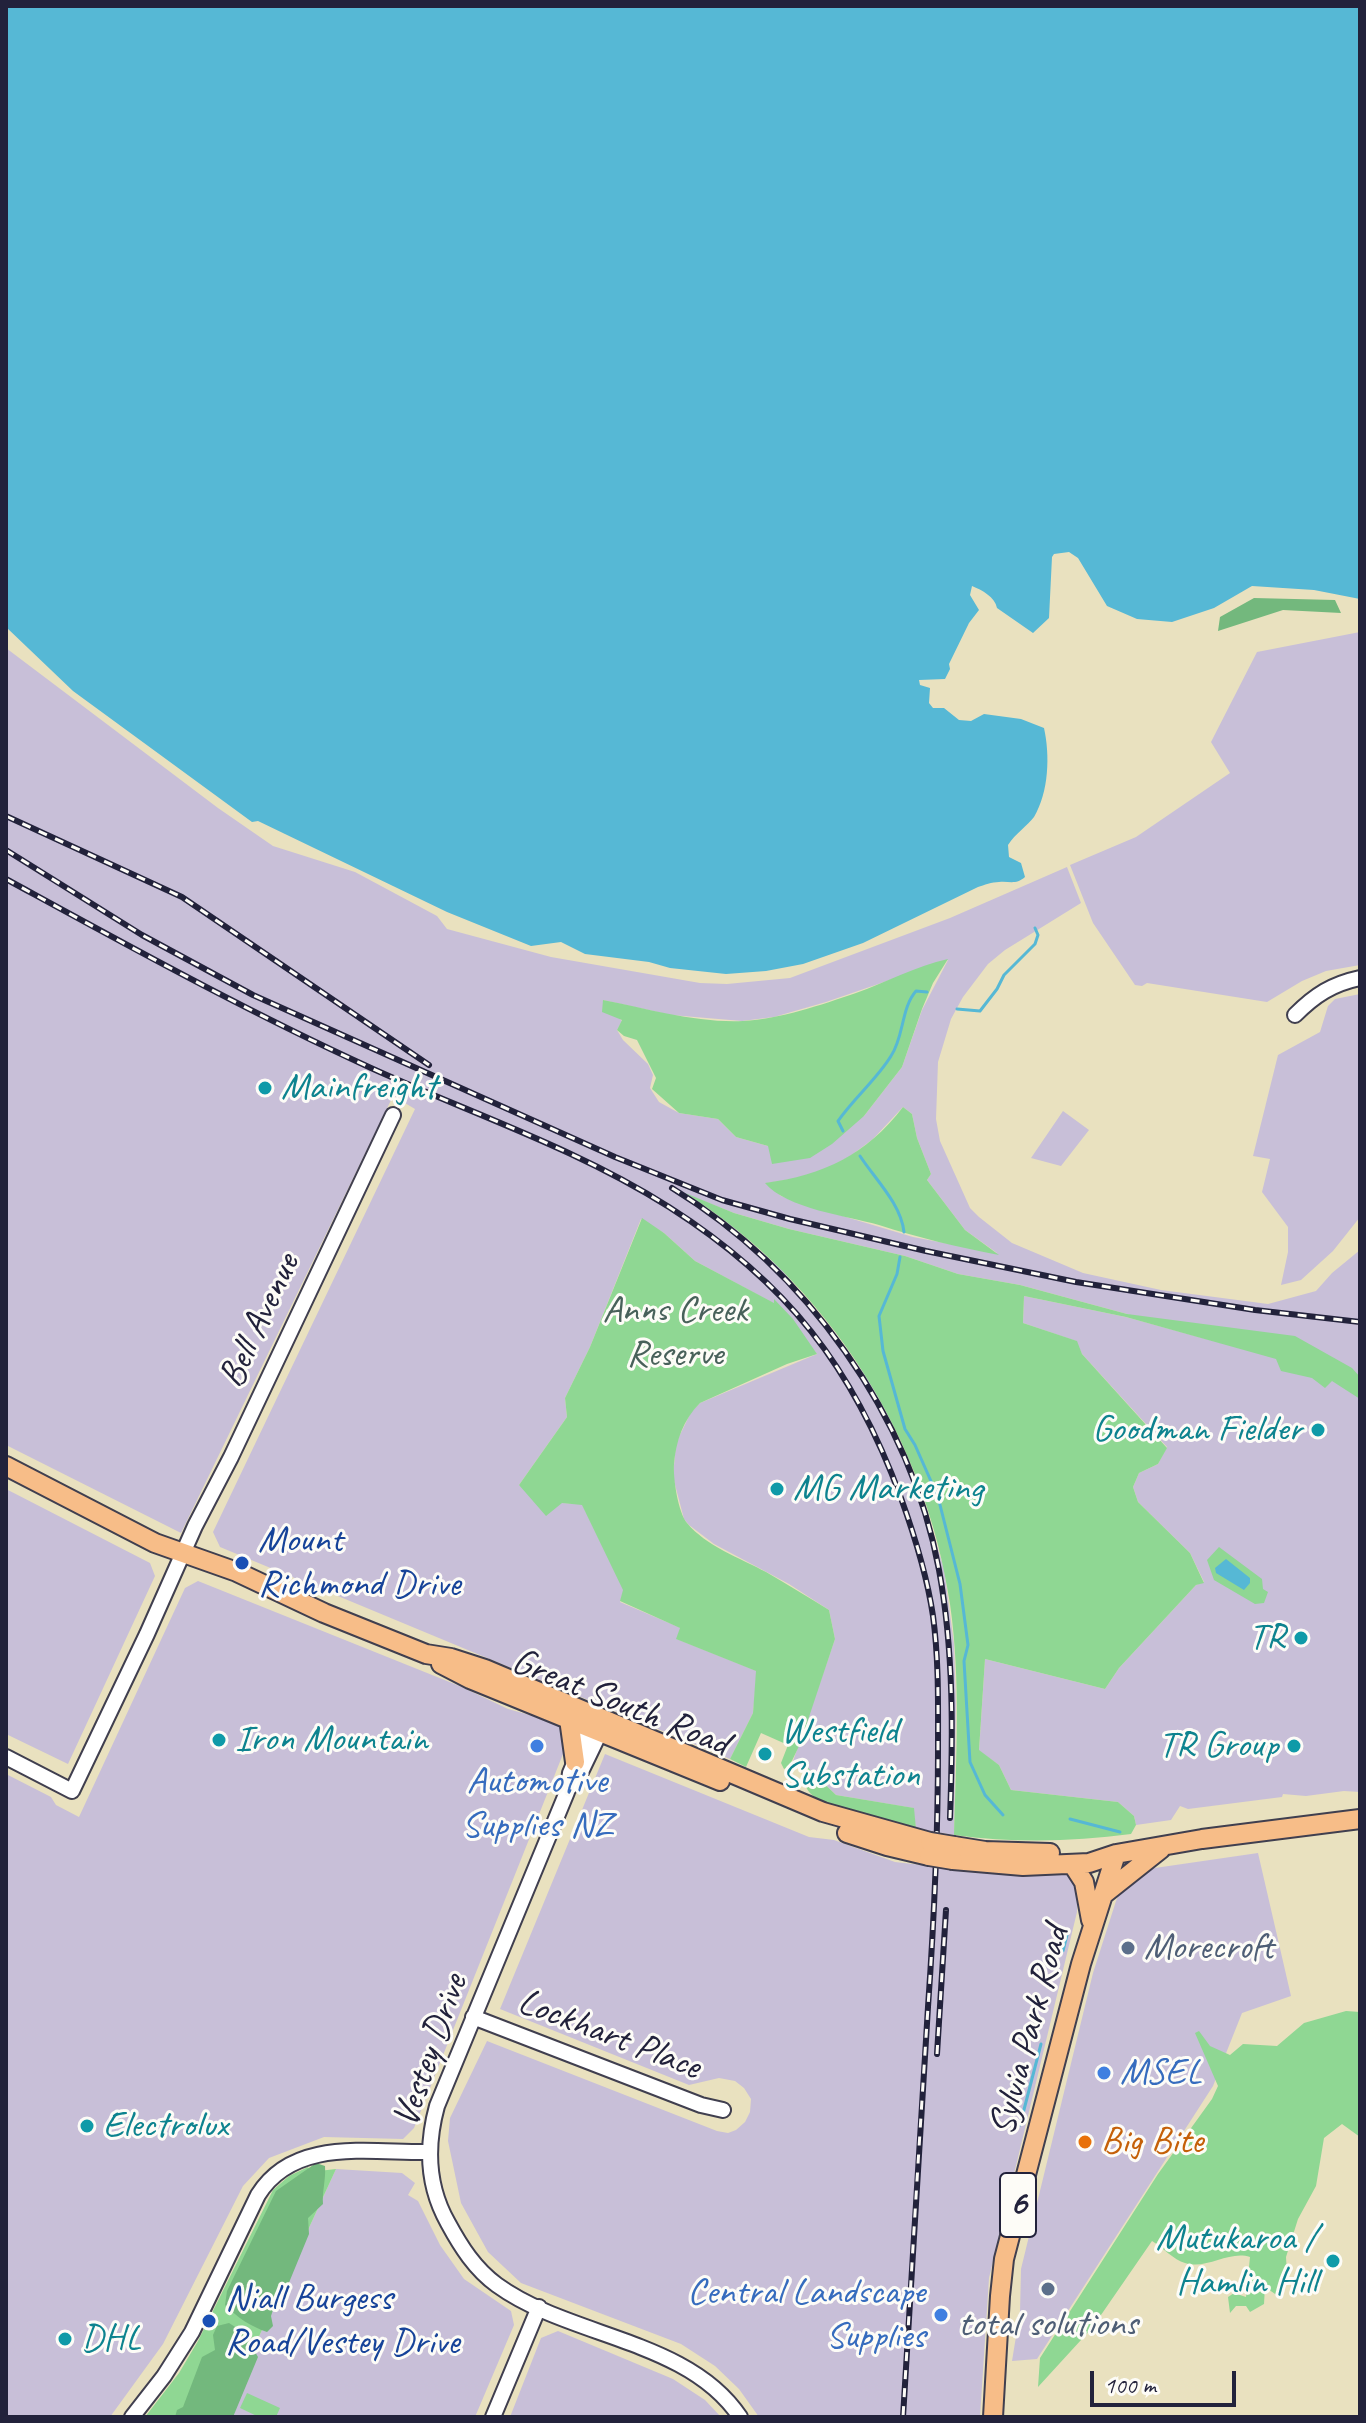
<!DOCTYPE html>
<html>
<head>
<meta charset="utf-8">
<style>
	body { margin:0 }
	#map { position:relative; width:1366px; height:2423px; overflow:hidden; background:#e9e1bf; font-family:Caveat,sans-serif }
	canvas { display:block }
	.frame { position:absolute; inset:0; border:8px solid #22223b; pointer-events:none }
	.scale { position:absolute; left:1090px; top:2371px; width:146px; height:36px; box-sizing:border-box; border:4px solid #22223b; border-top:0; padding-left:10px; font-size:24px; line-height:28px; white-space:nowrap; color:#22223b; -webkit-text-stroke:6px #fdfcf7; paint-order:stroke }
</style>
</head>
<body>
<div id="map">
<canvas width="1366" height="2423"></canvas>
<div class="frame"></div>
<div class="scale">100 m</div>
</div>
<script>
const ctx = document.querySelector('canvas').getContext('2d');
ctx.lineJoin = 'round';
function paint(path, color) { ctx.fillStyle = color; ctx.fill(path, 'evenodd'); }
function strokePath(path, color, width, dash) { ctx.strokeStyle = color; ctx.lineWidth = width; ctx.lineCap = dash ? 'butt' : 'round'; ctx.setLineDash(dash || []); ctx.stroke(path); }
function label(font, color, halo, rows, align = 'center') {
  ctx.font = font + ' Caveat,sans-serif'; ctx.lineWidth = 6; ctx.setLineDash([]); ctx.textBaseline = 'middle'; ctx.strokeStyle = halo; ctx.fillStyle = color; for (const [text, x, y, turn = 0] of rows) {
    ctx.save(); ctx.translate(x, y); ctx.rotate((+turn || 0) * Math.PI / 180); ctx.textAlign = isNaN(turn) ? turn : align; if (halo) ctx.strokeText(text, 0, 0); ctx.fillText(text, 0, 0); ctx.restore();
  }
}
paint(new Path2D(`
	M1360 632V965L1326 971 1302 981 1267 1002 1147 983 1142 986 1135 985 1093 923 1070 865 1136 837 1230 773 1211 742 1257 652Z
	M6 648 218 808 273 846 355 872 437 916 447 929 551 957 700 983 727 984 790 978 950 918 1067 867 1081 903 1005 950 988 964 963 997 951 1019 938 1062 936 1119 940 1141 970 1208 979 1217 1012 1243 1083 1273 1161 1290 1268 1304 1316 1291 1332 1273 1360 1250V1792L1344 1791 1306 1796 1283 1794 1282 1797 1188 1809 1180 1806 1171 1820 1136 1825 1134 1816 1118 1802 1011 1790 999 1765 979 1751 985 1659 1105 1689 1119 1668 1196 1585 1204 1582 1190 1553 1138 1502 1133 1487 1139 1473 1158 1464 1167 1447 1082 1354 1076 1341 1023 1323 1024 1296 1126 1317 1217 1342 1127 1314 1020 1285 958 1274 905 1256 789 1229 734 1213 691 1196 732 1226 781 1269 835 1333 867 1378 888 1415 919 1486 944 1569 954 1644 956 1705 954 1835 916 1829 913 1808 836 1795 808 1768 792 1764 835 1639 829 1610 789 1584 714 1544 689 1525 684 1519 673 1477 676 1443 691 1412 700 1403 817 1354 775 1304 695 1261 664 1233 641 1219 590 1347 565 1398 567 1417 519 1485 562 1503 582 1504 624 1590 620 1602 681 1628 677 1639 757 1671 753 1713 730 1759 220 1547 213 1532 415 1109 393 1096 181 1533 6 1445ZM948 960 922 1010 902 1067 864 1116 768 1146 736 1137 718 1119 679 1113 659 1102 650 1088 653 1075 648 1064 623 1040 617 1030 622 1021 603 1000 671 1015 742 1021 774 1017 826 1002ZM903 1107 912 1114 917 1138 931 1174 927 1180 965 1230 997 1253 913 1237 836 1214 781 1196 767 1183 799 1178 822 1171 849 1157 873 1139Z
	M1360 994V1217L1333 1251 1301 1280 1281 1285 1288 1252V1227L1262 1192 1270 1159 1253 1156 1278 1055 1320 1032 1328 1006 1335 999Z
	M1063 1111 1089 1130 1061 1166 1031 1158Z
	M6 1489 150 1563 155 1576 68 1764 6 1734Z
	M198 1581 462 1687 508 1709 555 1722 564 1732 567 1744 414 2128 403 2139 324 2137 269 2158 243 2186 163 2344 110 2417H6V1774L51 1797 56 1805 79 1817 185 1588Z
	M605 1754 809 1837 834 1840 895 1862 1010 1875 1065 1874 1074 1879 1078 1890 1077 1912 989 2278 980 2417H759L739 2389 715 2366 681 2344 521 2283 488 2252 461 2203 448 2141 450 2118 487 2041 717 2131 728 2133 736 2130 745 2122 750 2112 751 2099 744 2088 735 2081 719 2078 689 2085 500 2009Z
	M1258 1853 1291 1996 1242 2013 1213 2086 1037 2359 1012 2361 1020 2312 1021 2269 1093 1973 1116 1901 1120 1892 1148 1869Z
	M336 2169 402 2173 415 2183 408 2195 418 2201 440 2245 464 2279 511 2311 514 2325 475 2417H222Z
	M558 2331 673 2379 705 2400 721 2417H510L541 2338Z`), '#c8bfd8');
paint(new Path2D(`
	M948 959 933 983 922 1009 902 1067 864 1116 832 1144 810 1158 772 1164 768 1146 736 1137 718 1119 679 1113 652 1089 656 1078 637 1040 624 1036 617 1030 622 1020 602 1012 603 1000C649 1009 696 1023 743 1021 780 1019 821 1005 856 993 887 982 916 966 948 959Z
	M903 1107 912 1114 917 1138 931 1174 927 1180 965 1230 999 1255C958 1247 919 1238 879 1225 848 1216 787 1209 765 1183 824 1175 866 1155 903 1107Z
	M685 1193 734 1213 789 1229 905 1256 958 1274 1020 1285 1127 1314 1295 1336 1352 1368 1360 1377V1399L1332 1381 1325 1388 1312 1378 1281 1371 1276 1359 1126 1317 1024 1296 1023 1323 1077 1341 1082 1354 1167 1448 1158 1464 1139 1473 1133 1487 1138 1502 1190 1553 1204 1583 1196 1585 1119 1668 1105 1689 985 1659 979 1750 999 1765 1011 1790 1118 1802 1134 1816 1136 1825 1131 1834C1071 1842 1014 1843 954 1835 956 1759 961 1680 950 1604 926 1439 827 1282 685 1193Z
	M642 1218 664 1233 695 1261 774 1303V1299L793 1319 817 1354 787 1364 700 1403C683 1420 676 1441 674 1464 673 1478 678 1512 687 1523 706 1546 740 1558 766 1572 787 1584 808 1597 829 1610L835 1639 800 1744 789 1767 784 1769 781 1763 788 1745 761 1733 746 1767 730 1759 753 1713 756 1671 676 1639 680 1628 620 1601 623 1590 582 1505 562 1503 546 1516 519 1485 567 1417 565 1398 590 1347Z
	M1219 1547 1262 1579 1263 1589 1268 1592 1264 1603 1255 1604 1214 1580 1207 1560Z
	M808 1768 836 1795 914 1808 916 1829C895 1823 811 1809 806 1786 805 1781 807 1773 808 1768Z
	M1346 2011 1360 2012V2137L1342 2124 1324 2138 1316 2186 1298 2219 1286 2257 1287 2274 1278 2296 1265 2287 1264 2304 1250 2312 1246 2306H1236L1230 2313 1228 2297 1234 2293 1246 2297 1250 2257C1229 2250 1207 2270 1185 2263 1174 2260 1162 2247 1152 2241L1092 2328 1038 2387 1040 2358 1158 2174 1212 2099 1218 2086 1195 2033 1199 2031 1210 2046 1230 2055 1243 2044 1277 2046 1304 2023Z
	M308 2167 310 2172 336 2169 222 2417H145L179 2373 198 2341 273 2190 289 2176Z
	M247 2393 280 2408 276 2417H259L240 2408Z`), '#8fd793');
paint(new Path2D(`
	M1254 598 1335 600 1341 613 1283 610 1218 631 1220 617Z
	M316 2163 325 2166C326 2180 322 2191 323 2204L308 2218 309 2234 281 2302 270 2305 273 2310 271 2316 273 2326 267 2332C250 2326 238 2318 225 2305L227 2291 276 2191Z
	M229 2323 252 2338 250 2343 258 2357 233 2417H175L177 2410 183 2407 202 2357 215 2350 213 2335 217 2326Z`), '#73b87d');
paint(new Path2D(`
	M6 6H1360V599L1314 590 1252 586 1214 608 1172 622 1137 619 1107 606 1078 558 1069 552 1054 554 1052 557 1049 618 1033 633 997 608C995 597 982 590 972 586L970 595 979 610 969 623 949 664 950 669 945 679 919 680 920 685 930 688 929 703 933 708H944L959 720 971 721 984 714 1021 719 1044 728C1050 755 1049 792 1034 817 1028 825 1015 834 1008 845L1009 857 1021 863 1025 877C1016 885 1010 881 999 882 992 882 984 885 978 887L863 943 803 964 766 971 726 974 670 968 649 962 585 954 561 942 531 946 447 912 258 821 252 822 73 691 6 627Z
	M1226 1559 1250 1578V1583L1244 1590 1216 1573 1215 1568Z`), '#56b8d5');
strokePath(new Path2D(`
	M957 1009 980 1011 997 989 1004 975 1035 944 1038 935 1035 928
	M843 1131 838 1121C854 1098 877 1079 891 1056 904 1037 901 1008 916 991L927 992
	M860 1156C875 1179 901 1204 904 1232
	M900 1257 897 1274 879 1316 883 1351 905 1429 915 1445 938 1497 960 1584 968 1645 964 1661 970 1762 985 1795 1003 1815
	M1070 1819 1120 1832
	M1063 1951 1067 1935
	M1020 2125 1041 2044`), '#56b8d5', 3);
const minor = new Path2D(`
	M1295 1015C1315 995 1332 984 1360 978
	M593 1719 570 1773 567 1792 437 2106C426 2146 427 2186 448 2223 461 2247 475 2269 497 2285 570 2338 688 2339 740 2417
	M6 1757 72 1791 147 1634 195 1526 231 1457 393 1115
	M569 1788 578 1778 603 1726
	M473 2017 701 2105 723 2110
	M132 2417 164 2376 192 2332 258 2195C294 2137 370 2153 429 2152
	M493 2417 539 2307`);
const major = new Path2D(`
	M6 1466 155 1543 237 1572 324 1613 426 1654 451 1658 485 1669 823 1812 930 1842
	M441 1664 470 1679 720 1781
	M569 1719 575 1762
	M847 1833 887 1846 929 1856
	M954 1846 985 1851 1050 1853
	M953 1860 1023 1866 1089 1863 1116 1854 1202 1839 1360 1819
	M1073 1865 1084 1882 1091 1920
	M1103 1895 1161 1849
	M993 2417 1000 2296 1004 2259 1081 1964 1116 1854`);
strokePath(minor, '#403f4f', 18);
strokePath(major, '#403f4f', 22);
strokePath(minor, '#fff', 14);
strokePath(major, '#f7bd88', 18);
const rail = new Path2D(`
	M6 816 182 897 429 1065
	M6 850 142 935 253 995 615 1157 722 1200 790 1219 926 1251 1076 1282 1255 1310 1360 1322
	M6 879C127 945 246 1011 371 1068 470 1113 576 1148 669 1207 787 1282 853 1367 901 1498 915 1537 927 1575 933 1616 939 1661 938 1705 938 1750 938 1836 934 1921 928 2007 919 2143 911 2280 903 2417
	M672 1188C806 1270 910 1414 939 1570 954 1651 953 1736 950 1818
	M937 2054 946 1910`);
strokePath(rail, '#22223b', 6);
strokePath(rail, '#fdfcf7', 3, [9]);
const majorBridge = new Path2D(`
	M930 1842 954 1846
	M929 1856 953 1860`);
strokePath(majorBridge, '#403f4f', 22, []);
strokePath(majorBridge, '#f7bd88', 18);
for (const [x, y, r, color] of [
	[265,1088,8,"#0f9aa8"],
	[1318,1430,8,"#0f9aa8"],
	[777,1489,8,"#0f9aa8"],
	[242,1563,8,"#1a4fb4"],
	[1301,1638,8,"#0f9aa8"],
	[219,1740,8,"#0f9aa8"],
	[537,1746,8,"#3f7fe0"],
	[1294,1746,8,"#0f9aa8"],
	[765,1754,8,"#0f9aa8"],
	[1128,1948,8,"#5c6f8a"],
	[1104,2073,8,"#3f7fe0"],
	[87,2126,8,"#0f9aa8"],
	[1085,2142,8,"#e8710a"],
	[1333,2261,8,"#0f9aa8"],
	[1048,2289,8,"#5c6f8a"],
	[941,2315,8,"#3f7fe0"],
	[209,2321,8,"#1a4fb4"],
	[65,2339,8,"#0f9aa8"]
]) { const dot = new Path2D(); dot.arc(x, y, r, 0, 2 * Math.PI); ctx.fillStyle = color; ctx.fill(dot); strokePath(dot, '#fdfcf7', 3); }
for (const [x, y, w] of [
	[1018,2205,36]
]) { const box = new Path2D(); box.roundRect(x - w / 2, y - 32, w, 64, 6); ctx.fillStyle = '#fdfcf7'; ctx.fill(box); strokePath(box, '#22223b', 2); }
label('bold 36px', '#22223b', null, [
	["6",1018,2205]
]);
label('38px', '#0d838f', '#fdfcf7', [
	["Mainfreight",281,1088],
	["Goodman Fielder",1302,1430,"right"],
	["MG Marketing",793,1489],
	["TR",1285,1638,"right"],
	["Westfield",781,1732],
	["Substation",781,1776],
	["Iron Mountain",235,1740],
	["TR Group",1278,1746,"right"],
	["Electrolux",103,2126],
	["Mutukaroa /",1317,2239,"right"],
	["Hamlin Hill",1317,2283,"right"],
	["DHL",81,2339]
], 'left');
label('38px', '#48615a', '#fdfcf7', [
	["Anns Creek",675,1311],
	["Reserve",675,1355]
]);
label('38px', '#22223b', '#fdfcf7', [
	["Bell Avenue",260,1321,-65],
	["Great South Road",620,1703,22],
	["Sylvia Park Road",1030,2031,-75],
	["Lockhart Place",609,2035,21],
	["Vestey Drive",431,2051,-71]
]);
label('38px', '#164399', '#fdfcf7', [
	["Mount",258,1541],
	["Richmond Drive",258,1585],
	["Niall Burgess",225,2299],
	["Road/Vestey Drive",225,2343]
], 'left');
label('38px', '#366cbe', '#fdfcf7', [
	["Automotive",537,1782],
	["Supplies NZ",537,1826],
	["MSEL",1120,2073,"left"],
	["Central Landscape",925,2293,"right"],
	["Supplies",925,2337,"right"]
]);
label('38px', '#4e5e75', '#fdfcf7', [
	["Morecroft",1144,1948],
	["total solutions",1048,2325,"center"]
], 'left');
label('38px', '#c56008', '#fdfcf7', [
	["Big Bite",1101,2142]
], 'left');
</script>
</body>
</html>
